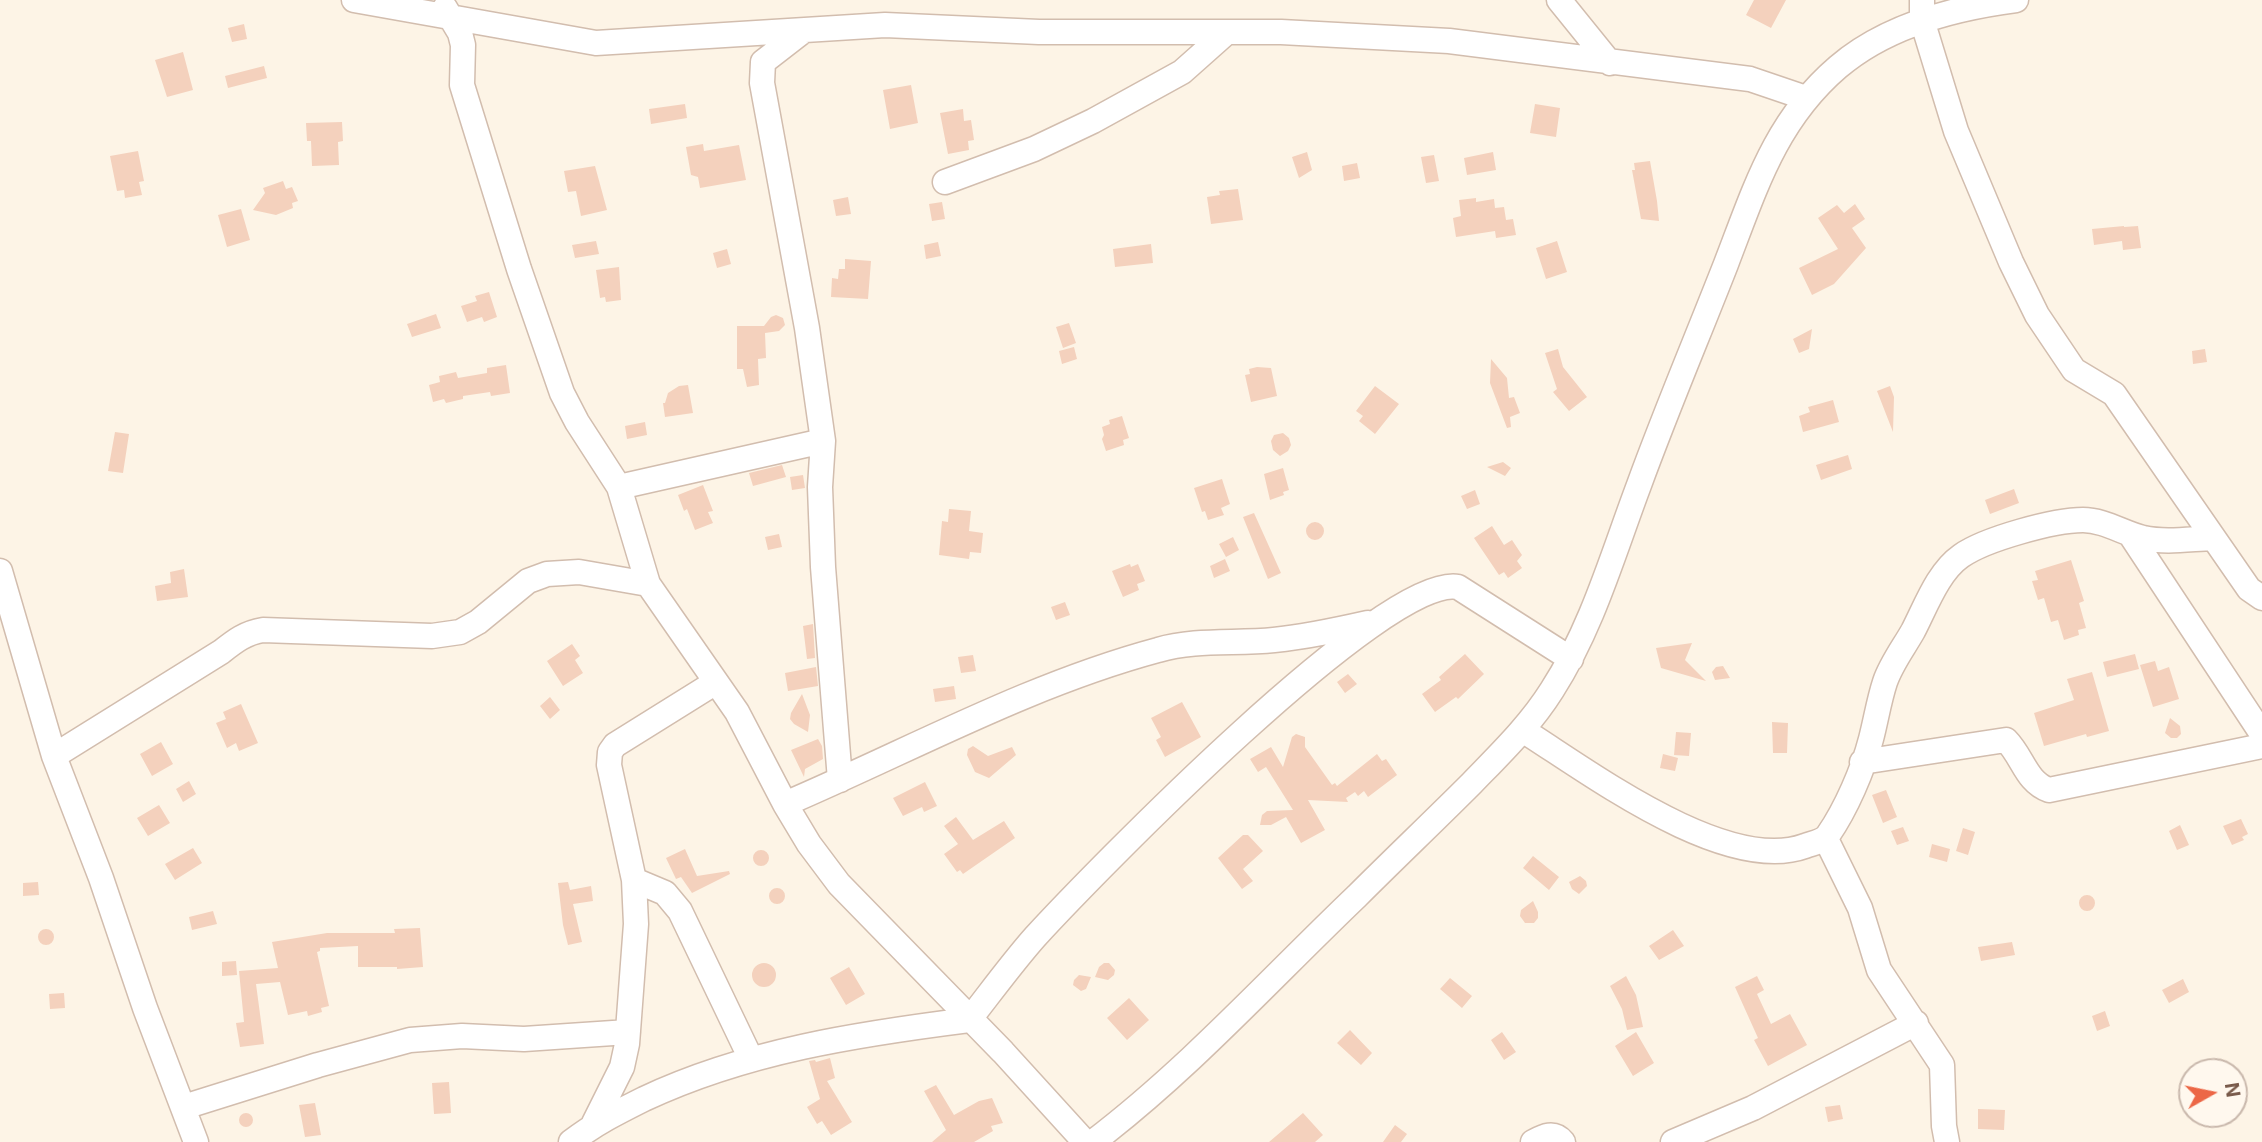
<!DOCTYPE html>
<html>
<head>
<meta charset="utf-8">
<style>
	body { margin:0 }
	#map { position:relative; width:2262px; height:1142px; overflow:hidden; background:#fdf4e6; font-family:Inter,sans-serif }
	canvas { display:block }
	.north { position:absolute; left:2178px; top:1058px; width:70px; height:70px; box-sizing:border-box; background:#fff8ee; border:2px solid #c9b8ac; border-radius:50%; rotate:81deg; font-size:19px; font-weight:700; line-height:28px; text-align:center; color:#785949 }
	.north::after { content:''; display:block; margin:auto; width:24px; height:32px; background:#ec6746; clip-path:polygon(50% 0,100% 100%,50% 72%,0 100%) }
</style>
</head>
<body>
<div id="map">
<canvas width="2262" height="1142"></canvas>
<div class="north">N</div>
</div>
<script>
const ctx = document.querySelector('canvas').getContext('2d');
ctx.lineJoin = 'round';
function paint(path, color) { ctx.fillStyle = color; ctx.fill(path, 'evenodd'); }
function strokePath(path, color, width, dash) { ctx.strokeStyle = color; ctx.lineWidth = width; ctx.lineCap = dash ? 'butt' : 'round'; ctx.setLineDash(dash || []); ctx.stroke(path); }
paint(new Path2D(`
	M1754 0H1786L1771 28 1746 15Z
	M244 24 247 39 232 42 228 28Z
	M183 52 193 90 167 97 155 60Z
	M264 66 267 78 228 88 225 76Z
	M911 85 918 123 890 129 883 90Z
	M685 104 687 118 651 124 649 109Z
	M1535 104 1560 108 1556 137 1530 133Z
	M963 109 964 121 971 120 974 140 968 141 969 150 948 154 940 113Z
	M342 122 343 141 338 142 339 165 312 166 311 141H307L306 123Z
	M703 144 704 151 739 145 746 180 700 188 698 177 691 175 686 147Z
	M138 151 144 181 139 182 142 195 125 198 124 190 117 191 110 156Z
	M1307 152 1312 170 1299 178 1292 157Z
	M1493 152 1496 170 1467 175 1464 158Z
	M1434 155 1439 181 1426 183 1421 157Z
	M1650 161 1657 201 1659 221 1641 219 1632 170H1635L1634 163Z
	M1357 163 1360 178 1344 181 1342 166Z
	M595 166 607 210 581 216 576 191 568 192 564 171Z
	M283 181 286 189 292 187 298 201 292 203 293 208 276 215 253 210 265 193 263 188Z
	M1238 189 1243 220 1211 224 1207 197 1220 195 1219 191Z
	M848 197 851 214 836 216 833 200Z
	M1476 198V202L1494 199 1495 208 1504 207 1506 220 1513 219 1516 235 1496 238 1495 231 1456 237 1453 218 1461 216 1459 200Z
	M942 202 945 219 932 221 929 204Z
	M1855 204 1865 219 1852 228 1866 248 1834 284 1812 295 1799 268 1838 249 1818 218 1837 205 1844 213Z
	M241 209 250 240 227 247 218 215Z
	M2124 226V227L2138 226 2141 248 2123 250 2122 241 2094 245 2092 229Z
	M596 241 599 254 575 258 572 245Z
	M1557 241 1567 272 1546 279 1536 248Z
	M938 242 941 256 926 259 924 245Z
	M1151 244 1153 263 1115 267 1113 249Z
	M727 249 731 264 717 268 713 253Z
	M845 259 871 261 868 299 831 297 832 278 838 279 839 269H845Z
	M619 267 621 300 606 302 605 297 600 298 596 270Z
	M489 292 497 317 484 322 482 317 467 322 461 306 477 301 475 296Z
	M436 314 441 328 412 337 407 324Z
	M776 315 783 318 785 325 779 331 765 333 766 358 758 359 759 385 747 387 743 369H737V326H764L771 317Z
	M1069 323 1076 343 1063 348 1056 327Z
	M1812 329 1809 349 1799 353 1793 339Z
	M1074 347 1077 359 1062 364 1059 351Z
	M1558 349 1563 367 1587 397 1569 411 1553 392 1557 389 1545 353Z
	M2205 349 2207 362 2193 364 2192 351Z
	M1491 359 1507 378 1509 398 1514 397 1520 413 1510 417 1511 427 1507 428 1490 383Z
	M506 365 510 393 491 396 490 392 463 396V399L446 403 444 399 433 402 429 385 440 382 439 376 456 372 458 378 487 373V368Z
	M1257 367 1271 368 1277 396 1251 402 1245 375 1250 374 1249 369Z
	M688 385 693 413 665 417 663 403H665L668 393 679 386Z
	M1375 386 1399 404 1375 434 1359 421 1363 416 1356 411Z
	M1890 386 1894 397 1893 432 1877 391Z
	M1833 400 1839 422 1803 432 1799 416 1810 412 1808 407Z
	M1122 416 1129 438 1123 440 1124 445 1106 451 1102 439 1104 435 1102 427 1110 424 1109 420Z
	M645 422 647 435 627 439 625 426Z
	M115 432 129 434 123 473 108 471Z
	M1283 433 1289 438 1291 445 1288 451 1280 456 1273 450 1271 441 1274 435Z
	M1848 455 1852 469 1821 480 1816 465Z
	M1503 462 1511 468 1505 476 1487 467Z
	M782 465 786 477 753 486 749 473Z
	M1283 468 1289 490 1283 492 1284 495 1270 500 1264 474Z
	M803 475 805 488 792 490 790 477Z
	M1222 479 1230 504 1221 508 1224 515 1208 520 1205 511 1202 512 1194 488Z
	M703 485 713 511 708 512 713 523 695 530 687 509 684 511 678 495Z
	M2014 489 2019 503 1990 514 1985 500Z
	M1475 490 1480 504 1467 509 1461 496Z
	M949 509 971 511 969 531 983 533 981 553 970 552 969 559 939 555 942 521 948 522Z
	M1254 513 1281 573 1268 579 1243 517Z
	M1306 531a9 9 0 1 1 18 0a9 9 0 1 1-18 0Z
	M1492 526 1504 545 1512 540 1522 555 1517 561 1522 568 1508 578 1504 572 1499 575 1474 538Z
	M779 534 782 547 768 550 765 537Z
	M1233 537 1239 550 1226 557 1219 544Z
	M1225 559 1230 571 1214 578 1210 566Z
	M2071 560 2084 601 2079 603 2086 628 2078 630 2079 635 2064 640 2058 620 2051 622 2044 598 2038 600 2032 581 2038 580 2035 571Z
	M1130 564 1131 567 1138 564 1145 581 1137 584 1139 590 1123 597 1112 571Z
	M184 569 188 597 157 601 155 586 171 583 170 572Z
	M1065 602 1070 615 1056 620 1051 607Z
	M813 624 815 658 807 659 803 626Z
	M1692 643 1685 660 1706 681 1661 668 1656 648Z
	M572 644 580 656 575 660 583 673 563 686 547 661Z
	M1465 654 1484 674 1458 699 1456 697 1435 712 1422 694 1441 680 1439 677Z
	M2135 654 2139 669 2107 677 2103 662Z
	M973 655 976 671 961 673 958 657Z
	M2155 661 2158 671 2169 667 2179 699 2153 707 2140 665Z
	M1723 666 1730 678 1715 680 1712 672 1716 667Z
	M816 667 818 686 788 691 785 673Z
	M2092 672 2109 731 2087 737 2086 734 2044 746 2034 713 2074 700 2067 679Z
	M1348 674 1357 684 1345 693 1337 682Z
	M954 686 956 699 935 702 933 689Z
	M802 694 810 715 808 732 794 724 790 719 791 713Z
	M550 697 560 710 550 719 540 706Z
	M1182 702 1201 737 1165 757 1156 740 1161 737 1151 718Z
	M241 704 258 743 239 751 236 743 227 748 216 723 226 719 223 712Z
	M2170 718 2180 726 2181 734 2177 738H2171L2165 733Z
	M1772 722 1788 723 1787 753H1773Z
	M1676 732 1691 733 1689 756 1674 755Z
	M1296 734 1305 737V747L1332 785 1335 783 1337 786 1377 754 1382 761 1386 759 1397 775 1368 797 1364 791 1358 796 1355 792 1346 798 1348 802 1308 800 1325 830 1301 843 1286 817 1271 825H1260L1262 815 1267 811 1293 810 1266 767 1258 772 1250 759 1271 747 1283 767 1292 737Z
	M818 739 822 746 823 759 805 769 804 777 791 750Z
	M161 742 173 764 152 776 140 754Z
	M973 746 988 756 1012 747 1016 755 989 778 975 772 967 755 968 749Z
	M1663 754 1678 758 1675 771 1660 768Z
	M189 781 196 794 183 802 176 789Z
	M925 782 937 806 924 812 922 807 903 816 893 798Z
	M1886 790 1897 817 1883 823 1872 795Z
	M159 805 170 823 148 836 137 818Z
	M956 817 973 840 1004 821 1015 838 963 874 960 870 957 872 944 854 958 844 944 826Z
	M2241 819 2248 834 2242 837 2244 840 2232 845 2223 826Z
	M2180 825 2189 845 2177 850 2169 831Z
	M1903 827 1909 841 1897 845 1891 831Z
	M1963 828 1975 832 1968 855 1956 851Z
	M1243 835H1248L1263 851 1243 869 1253 881 1242 889 1218 858Z
	M1932 844 1950 849 1947 862 1929 857Z
	M193 848 202 863 175 880 165 864Z
	M685 849 697 876 729 871 730 874 692 893 681 877 676 879 666 858Z
	M753 858a8 8 0 1 1 16 0a8 8 0 1 1-16 0Z
	M1533 856 1559 877 1549 890 1523 868Z
	M1580 876 1586 881 1587 886 1579 894 1572 889 1569 882Z
	M38 882 39 895 23 896V883Z
	M568 882 570 890 591 886 593 901 573 904 582 942 568 945 563 925 558 883Z
	M769 896a8 8 0 1 1 16 0a8 8 0 1 1-16 0Z
	M2079 903a8 8 0 1 1 16 0a8 8 0 1 1-16 0Z
	M1533 901 1538 912V918L1534 923H1525L1520 916 1521 910Z
	M213 911 217 924 192 930 189 917Z
	M420 928 423 967 397 969V967H358V946L320 948V951L317 952 329 1006 321 1008 322 1012 308 1016 307 1011 288 1015 280 982 256 984 264 1044 240 1047 236 1023 244 1022 239 971 278 968 272 942 327 933H395L394 929Z
	M38 937a8 8 0 1 1 16 0a8 8 0 1 1-16 0Z
	M1673 930 1684 946 1659 960 1649 946Z
	M2012 942 2015 955 1981 961 1978 947Z
	M236 961 237 975 222 976V962Z
	M1104 963H1109L1115 970 1114 975 1108 980 1095 977 1099 967Z
	M752 975a12 12 0 1 1 24 0a12 12 0 1 1-24 0Z
	M849 967 865 994 846 1005 830 978Z
	M1079 975 1091 977 1086 989 1081 991 1073 985 1074 980Z
	M1626 976 1636 995 1643 1027 1627 1030 1622 1009 1610 986Z
	M1757 976 1764 990 1757 994 1771 1024 1790 1014 1807 1045 1768 1066 1754 1040 1758 1038 1735 987Z
	M1450 978 1472 996 1462 1008 1440 989Z
	M2183 979 2189 992 2169 1003 2162 990Z
	M64 993 65 1008 50 1009 49 994Z
	M1129 998 1149 1020 1127 1040 1107 1018Z
	M2105 1011 2110 1026 2097 1031 2092 1016Z
	M1350 1030 1372 1053 1361 1065 1337 1043Z
	M1502 1032 1516 1052 1504 1060 1491 1040Z
	M1636 1032 1654 1063 1633 1076 1615 1046Z
	M830 1058 835 1078 827 1081 852 1122 831 1135 822 1121 817 1124 807 1107 820 1099 809 1061 815 1060 816 1062Z
	M449 1082 451 1113 434 1114 432 1083Z
	M936 1085 954 1115 979 1101 992 1098 1003 1123 991 1126 993 1131 974 1142H932L946 1130 924 1091Z
	M315 1103 321 1135 305 1137 299 1105Z
	M1840 1105 1843 1119 1828 1122 1825 1107Z
	M1978 1109 2005 1110 2004 1130 1978 1129Z
	M239 1120a7 7 0 1 1 14 0a7 7 0 1 1-14 0Z
	M1303 1113 1323 1135 1315 1142H1269Z
	M1395 1125 1407 1134 1401 1142H1383Z`), '#f4d1bd');
const minor = new Path2D(`
	M354 0 596 43 885 25 1039 32H1281L1449 41 1750 79 1806 98
	M1559 0 1610 63
	M1922 0V20L1956 131 2011 262 2037 315 2074 370 2114 394 2249 589 2262 598
	M445 8 460 33 463 45 462 85 519 269 562 393 577 422 619 487 648 584 737 712 785 804 809 844 839 884 1003 1052 1085 1142
	M803 31 763 62 762 83 807 328 823 441 820 487 823 567 840 780
	M945 182 1034 149 1093 121 1182 72 1227 32
	M619 487 823 441
	M2130 534 2262 734
	M0 571 54 756 101 878 145 1008 196 1142
	M1524 731C1589 772 1726 875 1805 846 1812 843 1823 842 1828 835 1846 809 1863 770 1871 739 1876 720 1879 700 1885 682 1891 664 1904 647 1913 631 1926 606 1938 572 1961 556 1985 539 2054 520 2083 520 2104 520 2123 533 2143 538 2166 543 2189 539 2212 538
	M54 756 221 652C235 641 245 633 263 630L432 636 460 632 478 622 528 581 547 574 579 572 648 584
	M1862 762 2006 740C2023 757 2026 782 2049 790L2262 746
	M785 804C909 751 1028 685 1158 650 1195 639 1235 644 1274 640 1306 637 1337 630 1368 623
	M1826 839 1860 908 1879 970 1942 1065 1944 1126 1947 1142
	M634 880 665 893 680 911 751 1059
	M184 1107 318 1065 410 1040 462 1036 524 1039 628 1032
	M594 1123 622 1067 627 1044 636 924 634 880 609 765 610 752 615 745 716 682
	M571 1142C594 1124 618 1112 644 1099 746 1051 858 1034 969 1020 991 992 1012 963 1035 937 1092 875 1386 572 1458 587L1571 659
	M1093 1142C1189 1069 1270 979 1357 896 1395 858 1434 821 1472 783 1501 753 1530 725 1552 690 1592 628 1613 554 1639 485 1666 411 1697 338 1726 264 1755 189 1775 121 1838 67 1887 25 1954 8 2016 0
	M1533 1142C1544 1136 1554 1131 1563 1142
	M1673 1142 1753 1108 1916 1023`);
strokePath(minor, '#d2bdae', 27);
strokePath(minor, '#fff', 24);
</script>
</body>
</html>
